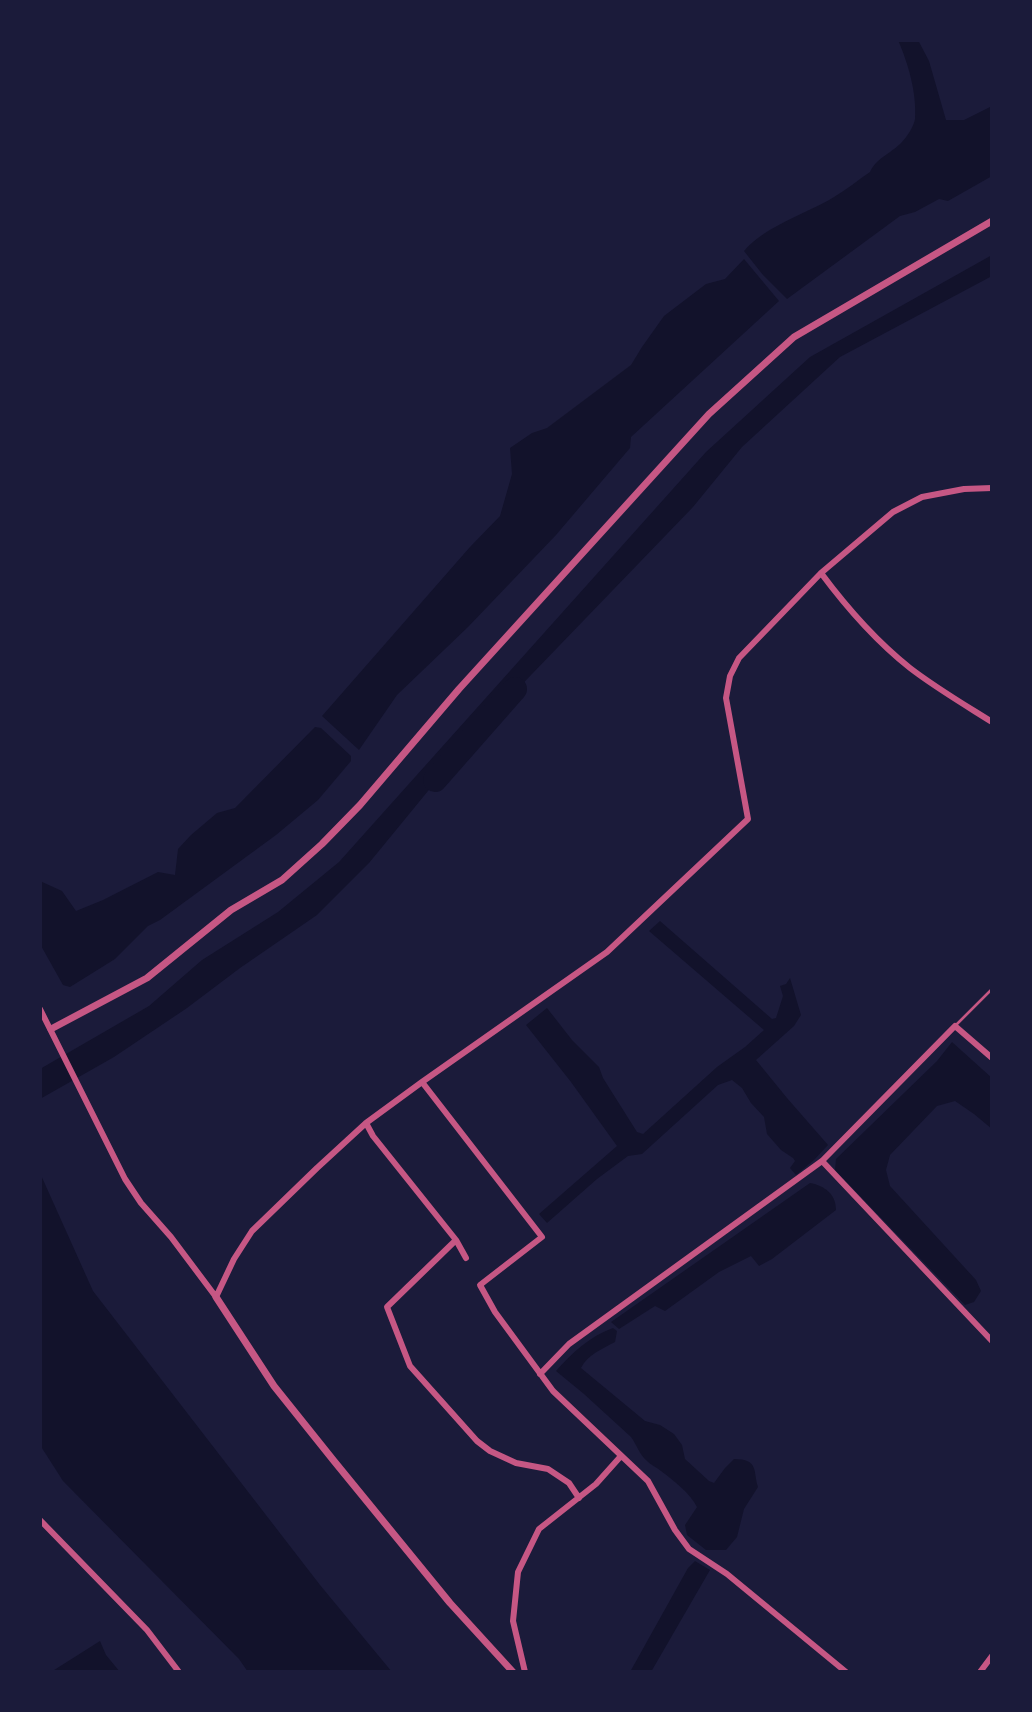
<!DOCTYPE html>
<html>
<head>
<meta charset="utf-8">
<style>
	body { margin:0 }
	#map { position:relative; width:1032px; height:1712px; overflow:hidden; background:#1b1b3a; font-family:Inter,sans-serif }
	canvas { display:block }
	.frame { position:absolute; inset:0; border:42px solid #1b1b3a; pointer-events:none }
</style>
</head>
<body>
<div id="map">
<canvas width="1032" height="1712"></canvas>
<div class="frame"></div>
</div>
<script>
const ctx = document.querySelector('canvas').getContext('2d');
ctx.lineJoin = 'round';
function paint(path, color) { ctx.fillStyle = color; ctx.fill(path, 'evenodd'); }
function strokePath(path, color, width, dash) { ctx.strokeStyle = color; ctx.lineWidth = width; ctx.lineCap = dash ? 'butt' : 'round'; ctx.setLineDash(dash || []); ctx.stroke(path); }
paint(new Path2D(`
	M898 40H918L929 61 946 120H964L992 106V176L948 201 939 199 915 212 900 216 787 299 763 275 744 251C765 226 806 214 834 197 846 190 858 180 870 172 876 158 892 153 902 142 907 137 914 126 915 119 917 93 908 63 898 40Z
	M992 255V276L840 357 742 447 693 507 478 730 369 863 317 915 240 968 187 1008 114 1057 40 1099V1069L149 1006 202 960 278 912 339 862 706 452 810 357Z
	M744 259 779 301 631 437 630 448 556 535 468 627 397 695 359 750 322 716 470 547 500 516 512 474 510 448 532 433 547 428 631 365 642 347 664 316 706 284 725 279Z
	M315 727 321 728 351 756V761L318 800 276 835 160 920 148 926 115 959 70 987 63 985 40 944V881L62 891 76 911 103 900 158 872 175 875 178 849 191 835 217 813 235 808Z
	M660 921 772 1019 776 1018 783 996 780 986 786 984 790 978 801 1015 794 1026 756 1060 787 1098 828 1145 814 1160 796 1175 790 1168 795 1161 793 1158 781 1150 767 1134 764 1117 751 1103 742 1088 732 1080 718 1085 642 1154 628 1156 597 1179 547 1223 539 1214 617 1146 571 1082 526 1025 547 1008 572 1040 599 1067 603 1078 637 1132 643 1134 717 1067 745 1047 764 1030 649 931Z
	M952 1042 992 1078V1129L974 1114 955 1101 937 1106 890 1155 886 1170 890 1186 976 1280 981 1291 974 1302 965 1305 835 1170 836 1159 937 1061Z
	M40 1173 93 1291 320 1585 392 1672H248L239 1659 63 1481 40 1445Z
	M810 1183C825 1186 836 1194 836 1210L772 1259 759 1266 751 1256 719 1272 665 1311 655 1306 619 1329 611 1322Z
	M613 1328 617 1331 615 1342C602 1349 587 1355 581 1368L645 1421 660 1425 674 1434 682 1445 685 1459 709 1481 714 1483 725 1468 734 1459C759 1459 753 1471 758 1487L744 1509 737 1537 726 1550H706L687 1535 685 1525 697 1507C690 1493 673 1480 661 1471 656 1467 651 1465 647 1461 639 1454 637 1445 631 1437L584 1394 556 1371C572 1353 590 1336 613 1328Z
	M695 1561 710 1570 651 1672H630L688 1568Z
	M100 1641 106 1655 120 1672H51Z`), '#12122b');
strokePath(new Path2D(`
	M435 780 515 689`), '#12122b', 24);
strokePath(new Path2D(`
	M955 1026 992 989`), '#c65784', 2.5);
strokePath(new Path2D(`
	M821 573C847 608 876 641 910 668 936 688 965 705 992 722
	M40 1009 125 1179 141 1203 171 1237 216 1297 234 1259 252 1231 317 1168 366 1123 422 1082 607 952 748 819 726 698 730 676 739 658 821 573 893 512 922 497 964 489 992 488
	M422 1082 542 1237 480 1285 495 1312 553 1391 648 1481 675 1530 689 1549 727 1574 846 1672
	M366 1123 373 1136 456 1240 466 1258
	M822 1161 992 1341
	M456 1240 387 1307 410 1366 477 1441 490 1451 516 1463 548 1469 569 1483 579 1498
	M540 1374 569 1344 822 1161 955 1026 992 1058
	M40 1520 147 1630 179 1672
	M525 1672 513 1621 518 1572 539 1529 596 1484 621 1456
	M980 1672 992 1656`), '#c65784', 6);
strokePath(new Path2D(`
	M51 1029 147 978 231 910 282 880 322 844 360 805 459 689 709 414 794 337 992 221
	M216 1297 274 1386 334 1461 450 1603 513 1672`), '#c65784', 7);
</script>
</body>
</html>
